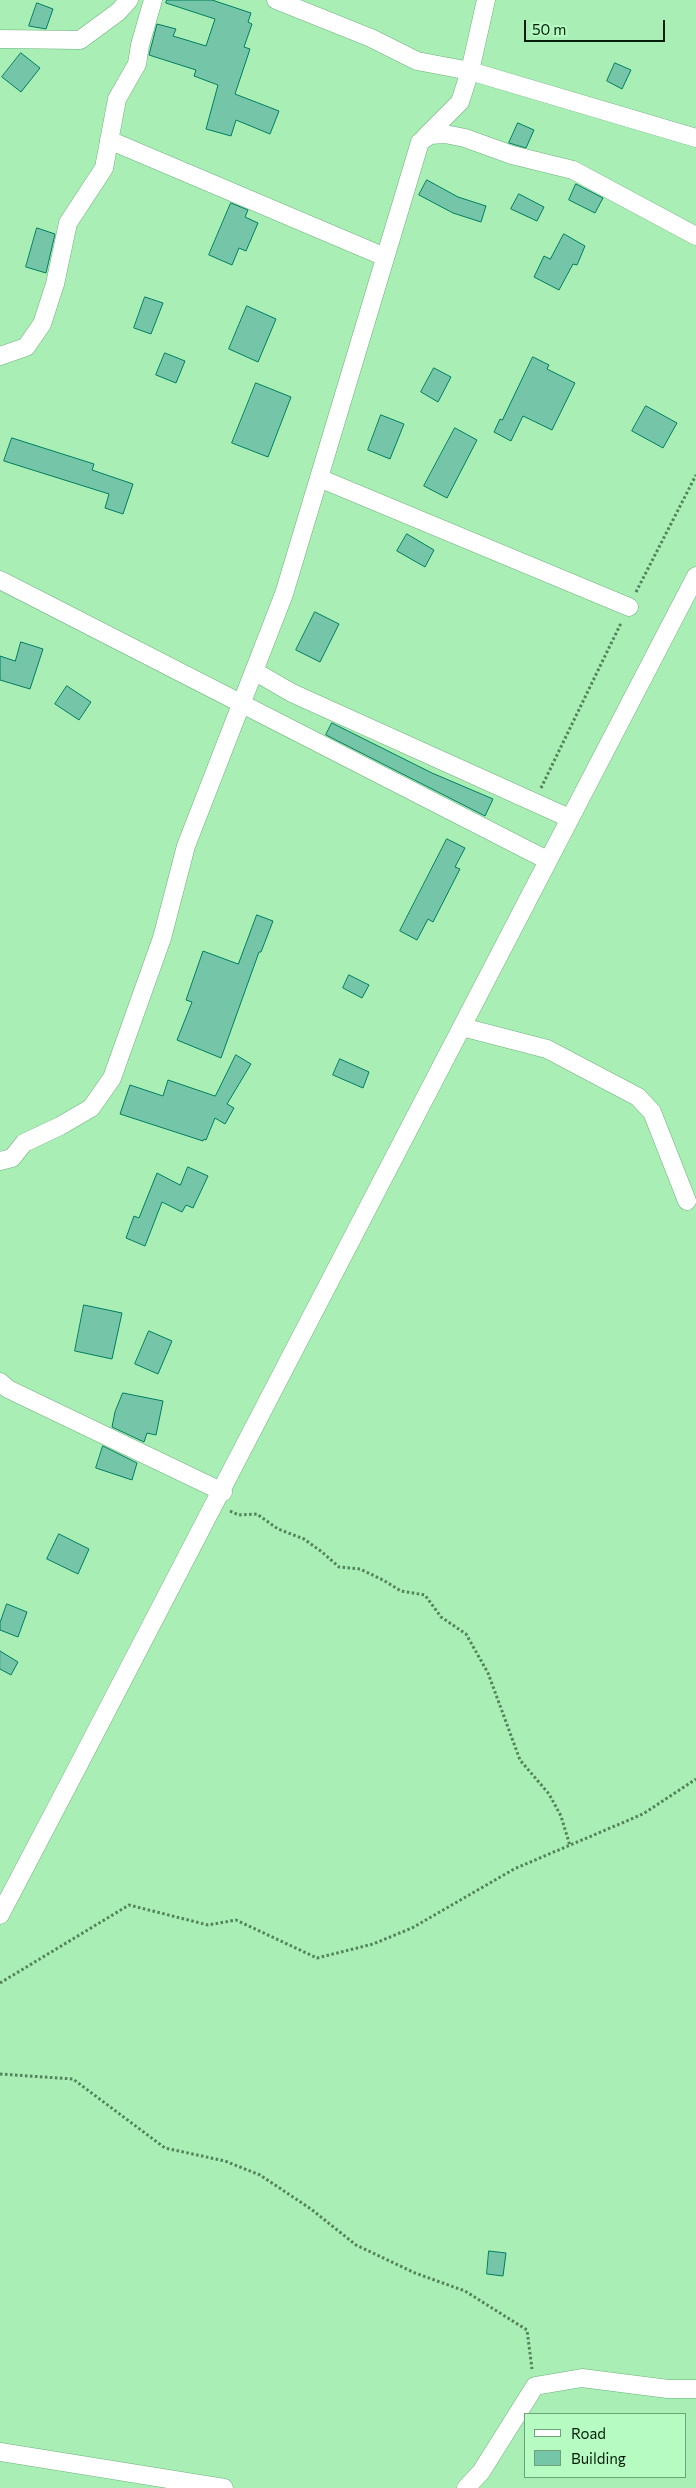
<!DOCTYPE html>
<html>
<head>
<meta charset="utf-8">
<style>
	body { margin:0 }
	#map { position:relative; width:696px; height:2488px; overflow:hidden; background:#a9eeb5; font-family:Commissioner,sans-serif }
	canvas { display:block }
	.legend { position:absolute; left:524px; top:2413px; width:162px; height:65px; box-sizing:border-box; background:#b6fcc2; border:1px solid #6ea378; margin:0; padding:6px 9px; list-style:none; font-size:15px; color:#021d09 }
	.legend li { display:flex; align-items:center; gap:10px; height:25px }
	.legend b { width:25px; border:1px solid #6ea378 }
	.scale { position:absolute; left:524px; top:20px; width:141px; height:22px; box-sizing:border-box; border:2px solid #021d09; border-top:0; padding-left:6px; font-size:15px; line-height:18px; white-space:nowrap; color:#021d09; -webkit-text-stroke:4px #b6fcc2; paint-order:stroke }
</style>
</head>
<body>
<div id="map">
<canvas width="696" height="2488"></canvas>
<ul class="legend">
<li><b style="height:6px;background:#fff"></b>Road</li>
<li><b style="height:14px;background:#75c6a9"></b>Building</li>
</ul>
<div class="scale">50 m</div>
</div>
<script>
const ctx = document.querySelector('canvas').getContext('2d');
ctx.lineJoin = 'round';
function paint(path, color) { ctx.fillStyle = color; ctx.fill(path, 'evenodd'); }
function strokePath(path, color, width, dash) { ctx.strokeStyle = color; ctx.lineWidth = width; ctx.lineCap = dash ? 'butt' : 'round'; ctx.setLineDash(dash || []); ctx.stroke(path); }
const building = new Path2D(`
	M167 0H212L251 13 248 22 252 24 244 47 250 49 235 94 279 111 270 134 236 120 231 136 206 129 218 85 194 76 196 70 149 55 157 24 176 29 173 36 206 46 215 19 166 3Z
	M37 3 53 9 46 29 29 26Z
	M21 53 40 68 21 92 2 77Z
	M615 63 631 70 622 89 607 81Z
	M518 123 534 130 526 148 509 143Z
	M427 180 458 197 486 206 481 222 453 213 419 195Z
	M576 184 603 198 595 213 569 200Z
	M519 194 544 207 537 221 511 209Z
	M231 203 248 210 245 217 258 223 246 251 239 248 232 265 209 255Z
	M37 228 55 234 46 273 26 267Z
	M564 234 585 246 577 265 573 264 559 290 534 277 544 256 550 259Z
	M145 297 163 303 151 334 134 328Z
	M247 306 276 319 258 362 229 349Z
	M165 353 185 361 176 383 156 375Z
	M533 357 549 365 547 369 575 383 552 430 523 416 511 441 494 432 500 419 502 420Z
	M434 368 451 377 438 402 421 392Z
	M256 383 291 397 268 457 232 443Z
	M646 406 677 423 663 448 632 431Z
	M381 415 404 424 390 459 368 450Z
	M455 428 477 440 447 498 424 486Z
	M12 438 94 464 92 470 133 484 123 514 105 508 109 494 4 461Z
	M407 534 434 550 425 567 397 551Z
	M315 612 339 624 320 662 296 650Z
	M21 642 43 649 30 689 0 680V656L15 661Z
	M67 686 91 702 79 720 55 704Z
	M332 723 432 773 493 799 485 816 326 735Z
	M447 839 465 848 455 867 460 869 433 922 428 919 417 940 400 931Z
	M257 915 273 921 261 952H259L221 1058 177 1040 192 1002 186 1000 203 951 238 964Z
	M349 975 369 985 362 998 343 988Z
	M236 1055 251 1064 227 1104 234 1108 225 1124 215 1118 206 1140 204 1139 203 1141 120 1114 130 1085 163 1096 168 1080 215 1096Z
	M340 1059 369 1072 363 1088 333 1075Z
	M188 1167 208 1176 193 1208 186 1205 182 1212 162 1202 145 1246 126 1238 134 1216 139 1218 157 1173 180 1185Z
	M84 1305 122 1313 112 1359 75 1351Z
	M149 1331 172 1341 158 1374 135 1364Z
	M123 1393 163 1401 156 1435 147 1433 144 1442 112 1427 115 1412Z
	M103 1446 137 1463 132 1480 96 1468Z
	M59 1534 89 1549 78 1574 47 1559Z
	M7 1604 27 1612 18 1637 0 1630V1623Z
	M0 1651 18 1662 11 1675 0 1669Z
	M489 2251 506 2253 503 2276 487 2274Z`);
paint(building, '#75c6a9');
strokePath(building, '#007d60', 1);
const street = new Path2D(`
	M276 0 371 38 417 61 470 71 696 138
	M0 39 80 40 118 12 129 0
	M425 137 460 102 470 71 486 0
	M109 140 385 257
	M0 356 26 347 42 324 55 284 68 223 104 168 117 99 137 64 140 45 153 0
	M319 478 629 607
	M0 580 547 860
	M254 671 292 693 569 818
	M462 1027 547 1049 638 1097 652 1112 687 1201
	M0 1161 12 1158 24 1143 60 1126 91 1108 112 1078 162 938 186 846 284 594 420 142 430 135 445 134 465 138 512 155 573 170 696 236
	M0 1382 8 1389 223 1492
	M0 1915C234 1470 462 1022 696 576
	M0 2452 224 2488
	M466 2488 481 2472 535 2386 582 2378 668 2389H696`);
strokePath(street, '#6eb17b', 19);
strokePath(new Path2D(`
	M636 592 696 475
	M541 788 621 623
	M230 1511 239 1515 257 1514 278 1529 304 1539 322 1552 339 1567 360 1569 383 1580 401 1591 425 1595 441 1617 466 1634 488 1673 520 1760 549 1794 561 1816 570 1846
	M0 1983 129 1905 208 1925 236 1920 317 1958 373 1944 412 1928 514 1869 643 1814 696 1779
	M0 2074 73 2079 165 2148 225 2161 260 2175 311 2209 356 2245 415 2273 465 2291 527 2330 532 2369`), '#53825c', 3, [2.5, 2.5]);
strokePath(street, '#fff', 18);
</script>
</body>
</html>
